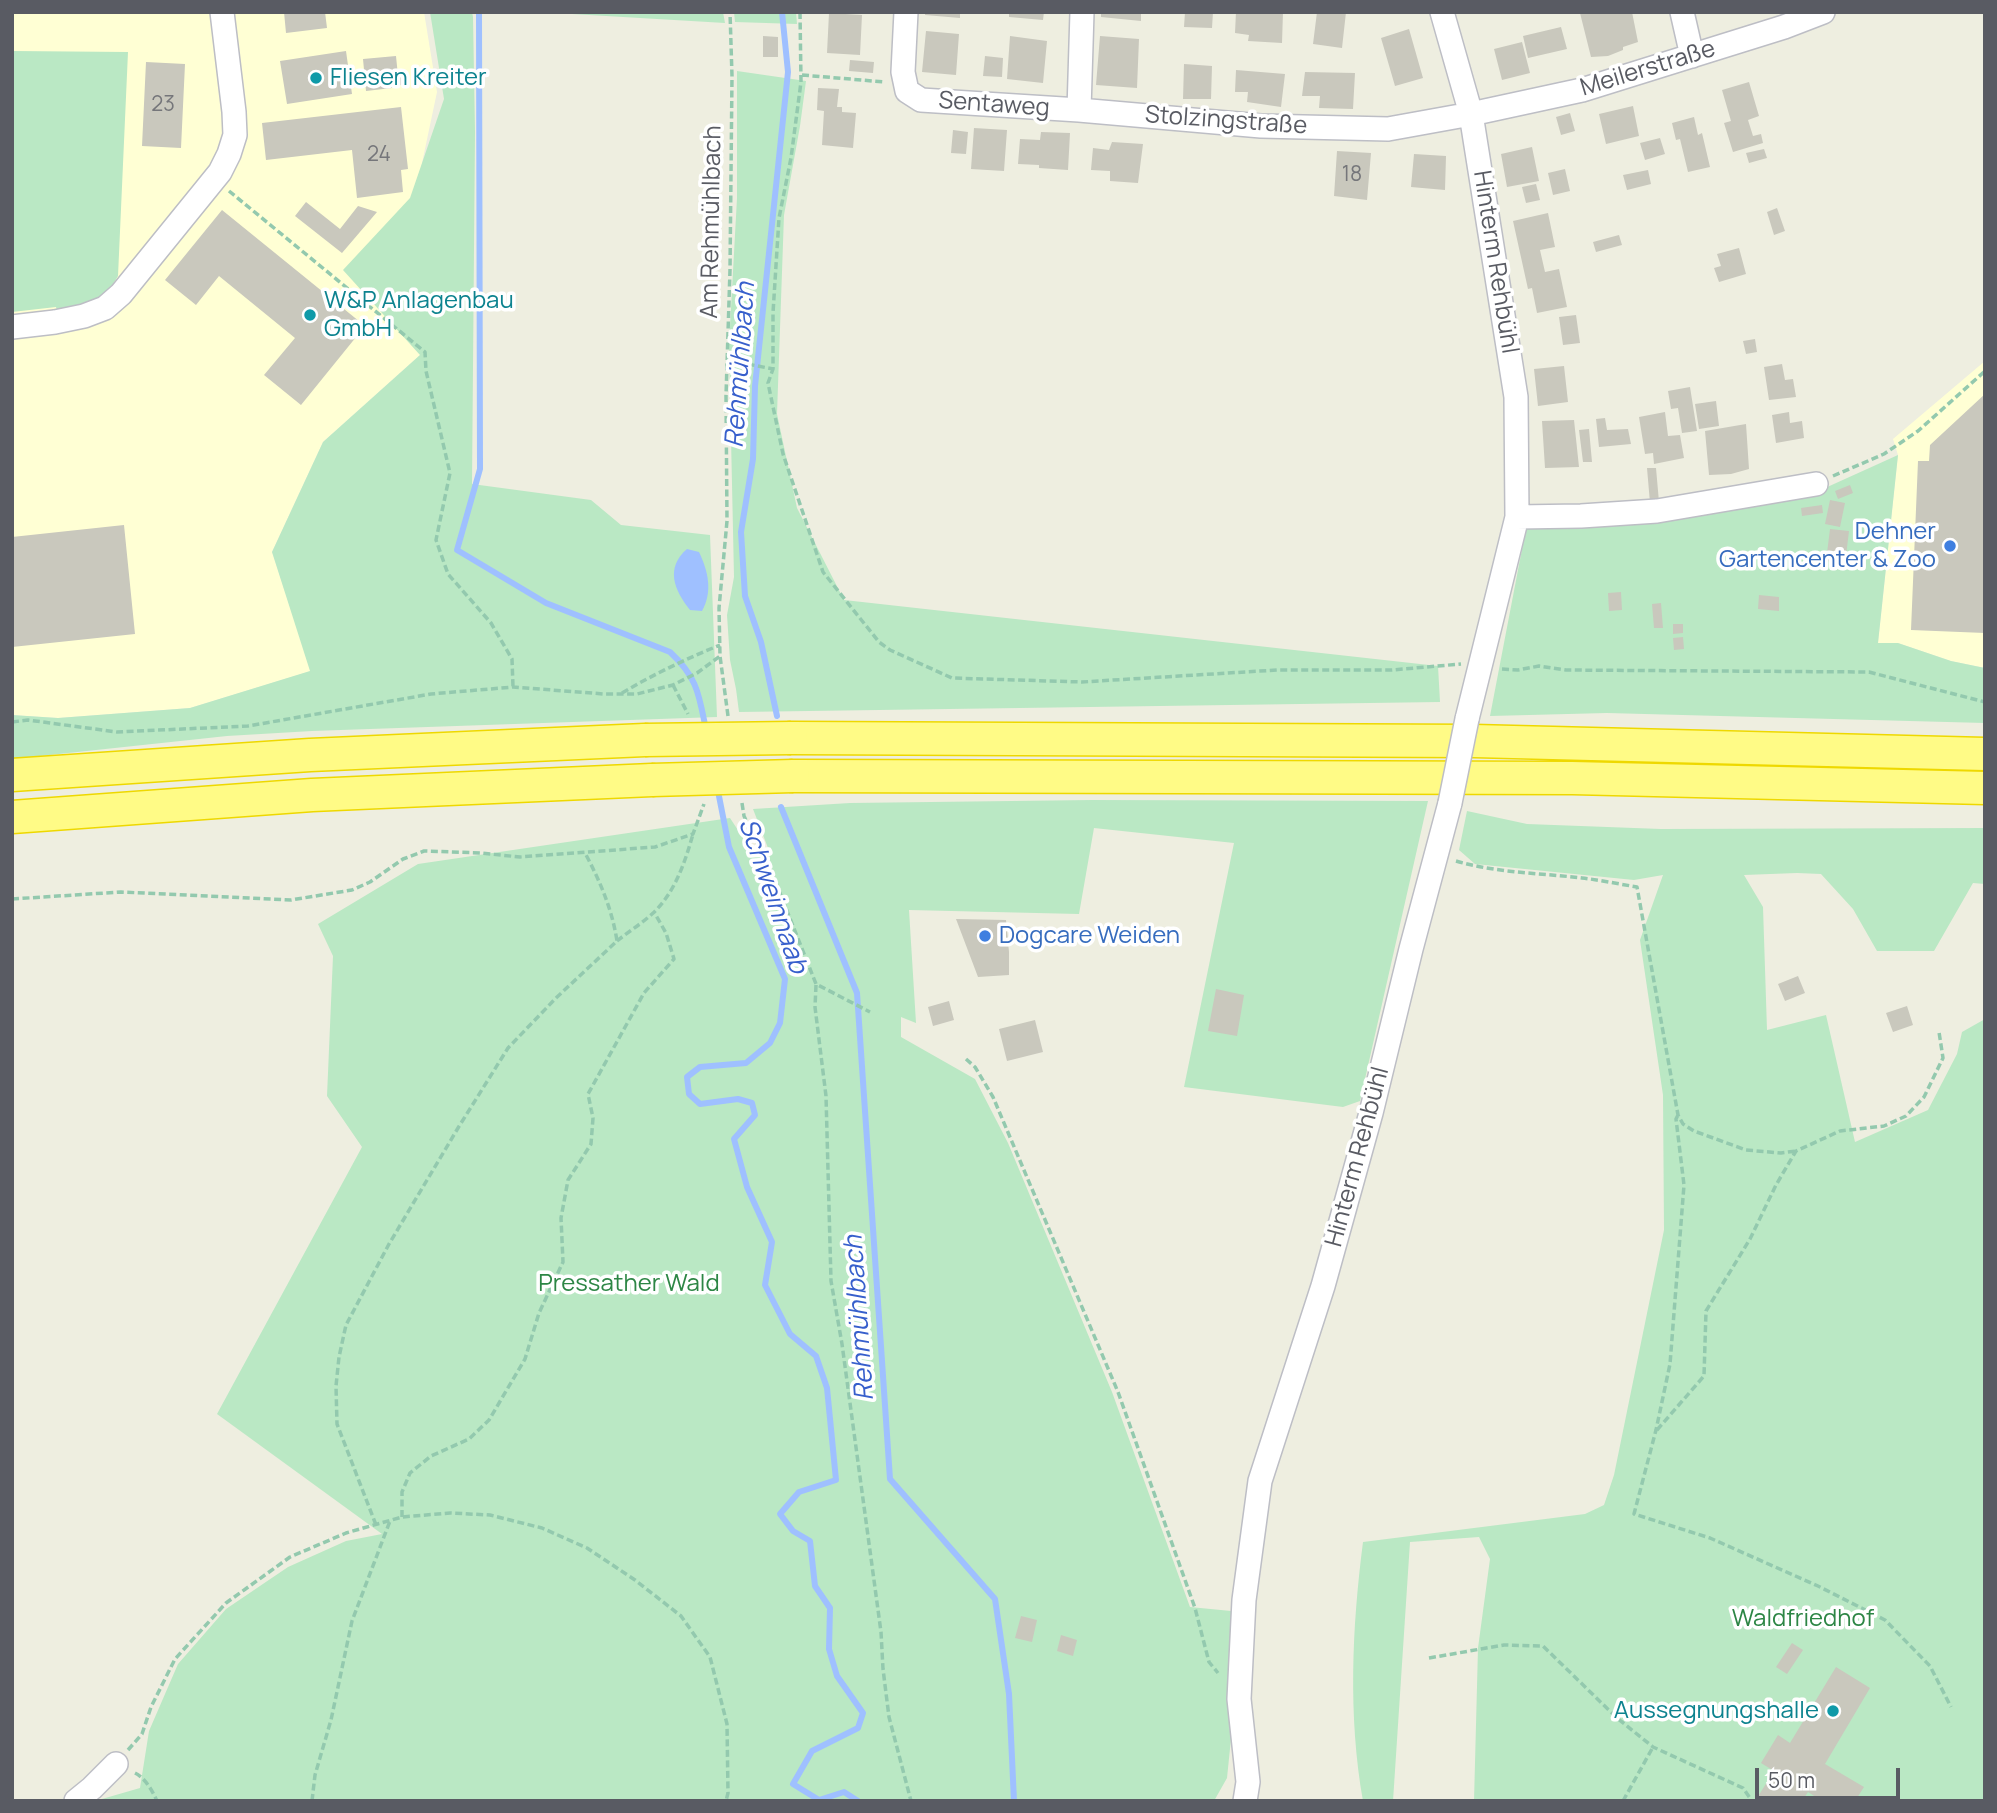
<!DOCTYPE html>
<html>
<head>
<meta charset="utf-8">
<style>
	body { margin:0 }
	#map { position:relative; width:1997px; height:1813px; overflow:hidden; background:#eeeee0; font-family:Manrope,sans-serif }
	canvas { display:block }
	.frame { position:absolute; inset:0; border:14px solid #595b63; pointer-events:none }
	.scale { position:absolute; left:1755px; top:1768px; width:145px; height:32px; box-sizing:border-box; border:4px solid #595b63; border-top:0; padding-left:9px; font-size:21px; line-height:24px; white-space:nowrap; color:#595b63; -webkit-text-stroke:5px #fff; paint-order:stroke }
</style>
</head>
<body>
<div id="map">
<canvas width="1997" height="1813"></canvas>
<div class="frame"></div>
<div class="scale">50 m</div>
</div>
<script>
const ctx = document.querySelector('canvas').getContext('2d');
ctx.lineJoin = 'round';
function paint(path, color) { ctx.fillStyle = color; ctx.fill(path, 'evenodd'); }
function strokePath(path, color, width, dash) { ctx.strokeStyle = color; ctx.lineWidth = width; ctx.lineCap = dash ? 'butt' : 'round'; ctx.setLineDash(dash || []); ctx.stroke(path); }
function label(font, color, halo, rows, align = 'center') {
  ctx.font = font + ' Manrope,sans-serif'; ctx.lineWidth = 7; ctx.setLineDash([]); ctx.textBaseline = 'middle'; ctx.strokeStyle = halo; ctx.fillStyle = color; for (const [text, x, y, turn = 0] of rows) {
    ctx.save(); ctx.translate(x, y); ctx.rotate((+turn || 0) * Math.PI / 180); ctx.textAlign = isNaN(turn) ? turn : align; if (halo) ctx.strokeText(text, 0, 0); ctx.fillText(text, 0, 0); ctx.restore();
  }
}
paint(new Path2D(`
	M12 12H424L437 92 414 201 420 355 323 442 272 552 311 671 190 708 58 718 12 715Z
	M1985 361V668L1951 661 1898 643H1878L1898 455 1893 439Z`), '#ffffd4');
paint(new Path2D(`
	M430 12H472L473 17 475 132 472 484 591 500 621 525 710 535 717 717 312 731 227 736 12 759V715L58 718 190 708 310 671 272 552 323 442 420 355 343 270 410 198 444 99Z
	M538 12H723L725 23Z
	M734 12H796L797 24 735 22Z
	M12 51 128 52 118 276C104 302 84 304 58 314L56 307 12 312Z
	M737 71 806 81 800 126 784 215 777 414 797 508 844 600 1438 666 1440 702 739 712 736 689 730 660 727 615 734 577 729 345 737 198Z
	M1898 455 1878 643H1898L1951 661 1985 668V723L1607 713 1490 716 1527 523 1814 493Z
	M1092 800 1428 801 1360 1101 1343 1107 1184 1087 1234 843 1094 828 1079 914 909 910 916 1023 901 1017V1037L975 1079 1008 1143 1112 1392 1190 1607 1231 1611V1739L1227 1778 1214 1801H95L140 1788 149 1731 178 1664 226 1609 288 1567 346 1541 382 1534 217 1414 362 1147 327 1096 333 956 318 924 418 864 730 818 753 853 768 848 753 809 850 803Z
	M1467 811 1527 824 1661 829 1985 828V884L1973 883 1934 951H1877L1853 909 1821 874 1797 873 1744 875 1763 907 1767 1030 1826 1015 1855 1142 1928 1110 1957 1054 1962 1032 1985 1019V1801H1474L1478 1648 1490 1559 1479 1537 1410 1542 1393 1801H1363C1348 1716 1352 1627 1363 1542L1585 1514 1604 1505 1614 1475 1664 1230 1663 1095 1640 940 1663 875 1634 880 1475 864 1459 850Z`), '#bae8c4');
paint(new Path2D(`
	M687 549 699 552C708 571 713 591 702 611L690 610C674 590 665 568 687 549Z`), '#9fc0ff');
strokePath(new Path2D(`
	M479 12 480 469 457 550 546 603 670 652C698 678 699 695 706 730
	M777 716 761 642 745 596 741 532 753 459 755 386 788 72 782 12
	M717 786 729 847 785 979 780 1023 770 1043 746 1063 700 1067 687 1077 689 1094 700 1104 738 1099 752 1103 755 1115 734 1139 747 1187 772 1242 765 1285 790 1334 816 1356 827 1388 836 1480 799 1492 780 1514 793 1531 810 1541 815 1586 830 1608 829 1649 837 1676 863 1713 858 1728 812 1751 793 1784 819 1800 844 1792 858 1801
	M781 807 857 993 890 1479 995 1599 1009 1694 1014 1801`), '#9fc0ff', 6);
paint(new Path2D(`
	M284 12H325L327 28 286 33Z
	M925 12H960V18L925 15Z
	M1009 12H1044L1043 20 1009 17Z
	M1101 12H1141V21L1101 17Z
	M1185 12H1213L1212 28 1184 27Z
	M1236 12H1283L1282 43 1248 41 1249 35 1235 33Z
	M1317 12H1346L1342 48 1313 44Z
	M1584 12H1632L1638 42 1623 47V50L1608 56 1591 57 1580 13Z
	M829 13 862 15 860 55 827 53Z
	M1561 27 1567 49 1528 58 1523 36Z
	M1409 29 1423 78 1395 86 1381 38Z
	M926 31 959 34 956 75 922 72Z
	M763 36 778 37V57H763Z
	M1010 36 1047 41 1043 83 1007 79Z
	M1100 36 1139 39 1137 88 1096 85Z
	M1522 42 1530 73 1502 80 1494 49Z
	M346 51 352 94 287 104 280 61Z
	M396 56 398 76H402V85L392 86V88L366 91 363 59Z
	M985 56 1003 58 1002 77 983 76Z
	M850 60 874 62 873 73 849 71Z
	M146 62 185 64 181 148 142 146Z
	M1184 64 1212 66 1211 99H1183Z
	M1236 70 1285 74 1281 107 1247 102 1248 92H1235Z
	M1305 72 1355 73 1353 109 1319 108 1320 96H1302Z
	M1749 82 1759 116 1748 120 1753 136 1761 134 1763 143 1733 152 1724 123 1731 121 1722 90Z
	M818 88 839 89 837 107H842V112L856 113 853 148 822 145 824 111 817 110Z
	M1633 106 1639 136 1606 144 1599 114Z
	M401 107 408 169 401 170 403 192 357 198 352 150 266 160 262 123Z
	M1570 113 1575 131 1561 135 1556 117Z
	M1694 117 1698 135 1702 133 1710 167 1688 172 1680 139 1676 140 1672 123Z
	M974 128 1007 130 1004 171 971 169Z
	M953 130 968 132 966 154 951 153Z
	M1041 132 1070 133 1068 170 1039 168V165L1018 164 1020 139 1040 140Z
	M1660 138 1665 154 1645 160 1640 143Z
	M1112 142 1143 144 1138 183 1110 181V171L1091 170 1093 148 1109 150Z
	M1532 147 1539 181 1507 187 1501 154Z
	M1764 149 1767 158 1749 163 1746 153Z
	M1337 151 1371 153 1367 200 1334 196Z
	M1414 154 1446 156 1445 190 1411 187Z
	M1565 169 1570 191 1553 195 1548 173Z
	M1648 170 1651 184 1627 190 1623 175Z
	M1536 184 1540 200 1526 203 1522 187Z
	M306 202 340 229 358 206 377 212 342 253 295 216Z
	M1777 208 1785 231 1774 235 1767 212Z
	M222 210 365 326 301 405 264 375 295 338 219 276 196 305 165 280Z
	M1548 213 1555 247 1540 250 1545 272 1559 269 1567 307 1537 313 1532 288 1528 289 1513 221Z
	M1619 235 1622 245 1596 252 1593 242Z
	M1739 248 1746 274 1719 282 1714 268 1721 266 1717 254Z
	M1576 315 1580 343 1563 345 1559 317Z
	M1755 339 1757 352 1746 354 1743 341Z
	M1782 364 1785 380 1793 379 1796 397 1769 400 1764 367Z
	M1564 366 1568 402 1538 406 1534 369Z
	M1690 387 1697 431 1682 433 1678 408 1671 409 1668 391Z
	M1985 394V633L1911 630 1918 461H1929L1930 445Z
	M1716 401 1719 426 1699 429 1695 404Z
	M1665 412 1668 436 1680 435 1684 458 1654 464 1653 453 1645 454 1639 417Z
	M1789 412 1790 423 1802 421 1804 438 1776 443 1772 415Z
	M1605 418 1607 430 1628 429 1631 444 1599 447 1596 419Z
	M1574 420 1579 467 1545 468 1542 421Z
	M1746 424 1749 469 1731 474 1709 475 1705 431Z
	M1589 429 1592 462H1583L1579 430Z
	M1647 468H1656L1659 502 1650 503Z
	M1850 485 1853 493 1838 499 1835 491Z
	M1830 500 1845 503 1840 527 1825 524Z
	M1822 505 1823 513 1802 516 1801 508Z
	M124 525 135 634 12 647V537Z
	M1830 529 1849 531 1845 564 1826 561Z
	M1621 592 1622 610 1609 611 1608 593Z
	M1759 595 1779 597V611L1758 609Z
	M1661 603 1663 628H1654L1652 604Z
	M1673 624H1683V633L1673 634Z
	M1683 637 1684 649 1674 650 1673 638Z
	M956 919 1006 920 1009 952V975L978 977Z
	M1798 976 1805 993 1785 1001 1778 984Z
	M1216 989 1244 995 1237 1036 1208 1031Z
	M949 1001 954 1020 933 1026 928 1007Z
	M1907 1006 1913 1025 1893 1032 1886 1013Z
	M1035 1020 1043 1052 1007 1061 999 1029Z
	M1021 1616 1037 1620 1032 1642 1015 1638Z
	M1061 1635 1077 1640 1073 1656 1057 1651Z
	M1792 1643 1803 1650 1787 1674 1776 1667Z
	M1836 1667 1870 1688 1825 1764 1864 1787 1855 1801H1822L1808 1792 1802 1801H1762L1757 1798 1774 1771 1761 1763 1778 1735 1790 1743Z`), '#c9c8bd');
const minor = new Path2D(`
	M906 12 903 72 907 91 921 100 1079 110
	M1082 12 1079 110 1261 126 1388 129 1471 114 1582 90 1784 27 1823 12
	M1442 12 1471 114 1516 397 1517 517 1467 719
	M1682 12 1692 56
	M12 327 55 322 84 316 105 308 121 294 220 172 229 154 235 135 234 112 222 12
	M1517 517 1581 516 1657 511 1816 484
	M76 1801 92 1788 116 1764
	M1245 1801 1248 1782 1239 1699 1244 1600 1260 1481 1323 1286 1371 1113 1411 949 1450 803`);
const highway = new Path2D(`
	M791 738 1474 741 1985 754
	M12 775 310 755 645 740
	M793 776 1572 778 1985 788
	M12 817 312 795 652 780`);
strokePath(minor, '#bdbec5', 26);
strokePath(highway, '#eed800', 35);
strokePath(new Path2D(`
	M800 12 801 82 791 158 779 218 773 313V369L768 383 783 454 823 572 879 642 890 650 952 678 1082 682 1277 670H1392L1461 664
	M802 75 885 82
	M229 191 425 352 426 371 450 473 436 540 448 574 491 623 512 659 513 687
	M727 360 773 369
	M1833 476 1884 454 1918 431 1985 371
	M1502 669 1518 670 1539 666 1566 670 1869 672 1985 702
	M673 685 688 714
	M622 693C654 674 686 659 720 645
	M728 716 720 656 719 608 727 521 726 396 730 270 732 76 730 12
	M12 722 28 720 117 732 248 726 431 694 513 687 604 694H637L673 685 697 673 720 656
	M742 803 744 816 772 873 816 984 870 1012
	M1456 861C1497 873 1540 873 1582 878 1600 880 1619 884 1637 887L1678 1115 1683 1124 1694 1131 1746 1150 1781 1153 1796 1151
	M12 899 121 892 291 900 352 890 370 882 403 859 424 851 480 853 520 857 655 847 693 834 704 804
	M617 941C628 932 641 924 652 914 675 893 685 862 693 834
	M816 985 815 1007 826 1096 831 1281 842 1344 881 1632 883 1669 889 1717 911 1801
	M966 1059 975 1067 993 1097 1118 1392 1195 1608 1209 1662 1218 1673
	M1678 1115 1676 1119 1684 1185 1670 1364 1656 1430 1634 1514 1710 1538 1818 1586 1885 1620 1930 1666 1951 1707
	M1657 1430 1704 1376 1706 1311 1750 1239 1776 1185 1796 1151 1840 1131 1884 1126 1906 1116 1924 1097 1943 1058 1939 1032
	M402 1517V1492L410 1473 431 1456 469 1439 489 1420 525 1359 539 1313 563 1262 561 1218 568 1180 591 1144 593 1118 588 1094 644 993 674 959 666 933 654 912
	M376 1525 337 1424 336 1386 339 1357 346 1325 389 1244 458 1128 508 1048 556 998 617 941C612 909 600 881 585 853
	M1429 1658 1504 1645 1543 1646 1617 1718 1653 1747 1743 1788 1752 1801
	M128 1750 142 1734 151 1707 175 1659 226 1603 290 1557 346 1533 402 1517 450 1513 490 1515 542 1528 587 1548 635 1580 681 1616 710 1657 727 1724 728 1793 726 1801
	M135 1773C145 1778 152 1790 157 1801
	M312 1801 315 1775 331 1720 352 1621 390 1521
	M1623 1801 1653 1747`), '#93c9ae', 3.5, [7, 3.5]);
strokePath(minor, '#fff', 23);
strokePath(highway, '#fffb86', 32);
const minorBridge = new Path2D(`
	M1450 803 1467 719`);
const highwayBridge = new Path2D(`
	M645 740 791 738
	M652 780 793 776`);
strokePath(minorBridge, '#bdbec5', 26, []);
strokePath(highwayBridge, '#eed800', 35, []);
strokePath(minorBridge, '#fff', 23);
strokePath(highwayBridge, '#fffb86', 32);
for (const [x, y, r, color] of [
	[316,78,7,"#0f9aa8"],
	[310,315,7,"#0f9aa8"],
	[1950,546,7,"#3f7fe0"],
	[985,936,7,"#3f7fe0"],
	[1833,1711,7,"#0f9aa8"]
]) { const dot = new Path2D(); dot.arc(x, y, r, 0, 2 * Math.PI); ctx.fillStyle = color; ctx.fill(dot); strokePath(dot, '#fff', 2.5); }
label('21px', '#75767a', null, [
	["23",163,105],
	["24",379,155],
	["18",1352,175]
]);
label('24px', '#595b63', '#fff', [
	["Meilerstraße",1648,69,-17],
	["Sentaweg",994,105,4],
	["Stolzingstraße",1226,121,4],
	["Am Rehmühlbach",712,222,-89],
	["Hinterm Rehbühl",1495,262,81],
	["Hinterm Rehbühl",1358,1157,-75]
]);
label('24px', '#0d838f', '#fff', [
	["Fliesen Kreiter",330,78],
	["W&P Anlagenbau",324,301],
	["GmbH",324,329],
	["Aussegnungshalle",1819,1711,"right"]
], 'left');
label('24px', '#366cbe', '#fff', [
	["Dehner",1936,532],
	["Gartencenter & Zoo",1936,560],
	["Dogcare Weiden",999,936,"left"]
], 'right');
label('24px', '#2d8645', '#fff', [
	["Pressather Wald",629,1284],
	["Waldfriedhof",1803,1619]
]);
label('italic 26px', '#375fcc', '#fff', [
	["Rehmühlbach",741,365,-86],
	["Schweinnaab",772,896,71],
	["Rehmühlbach",860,1318,-94]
]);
</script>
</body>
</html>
